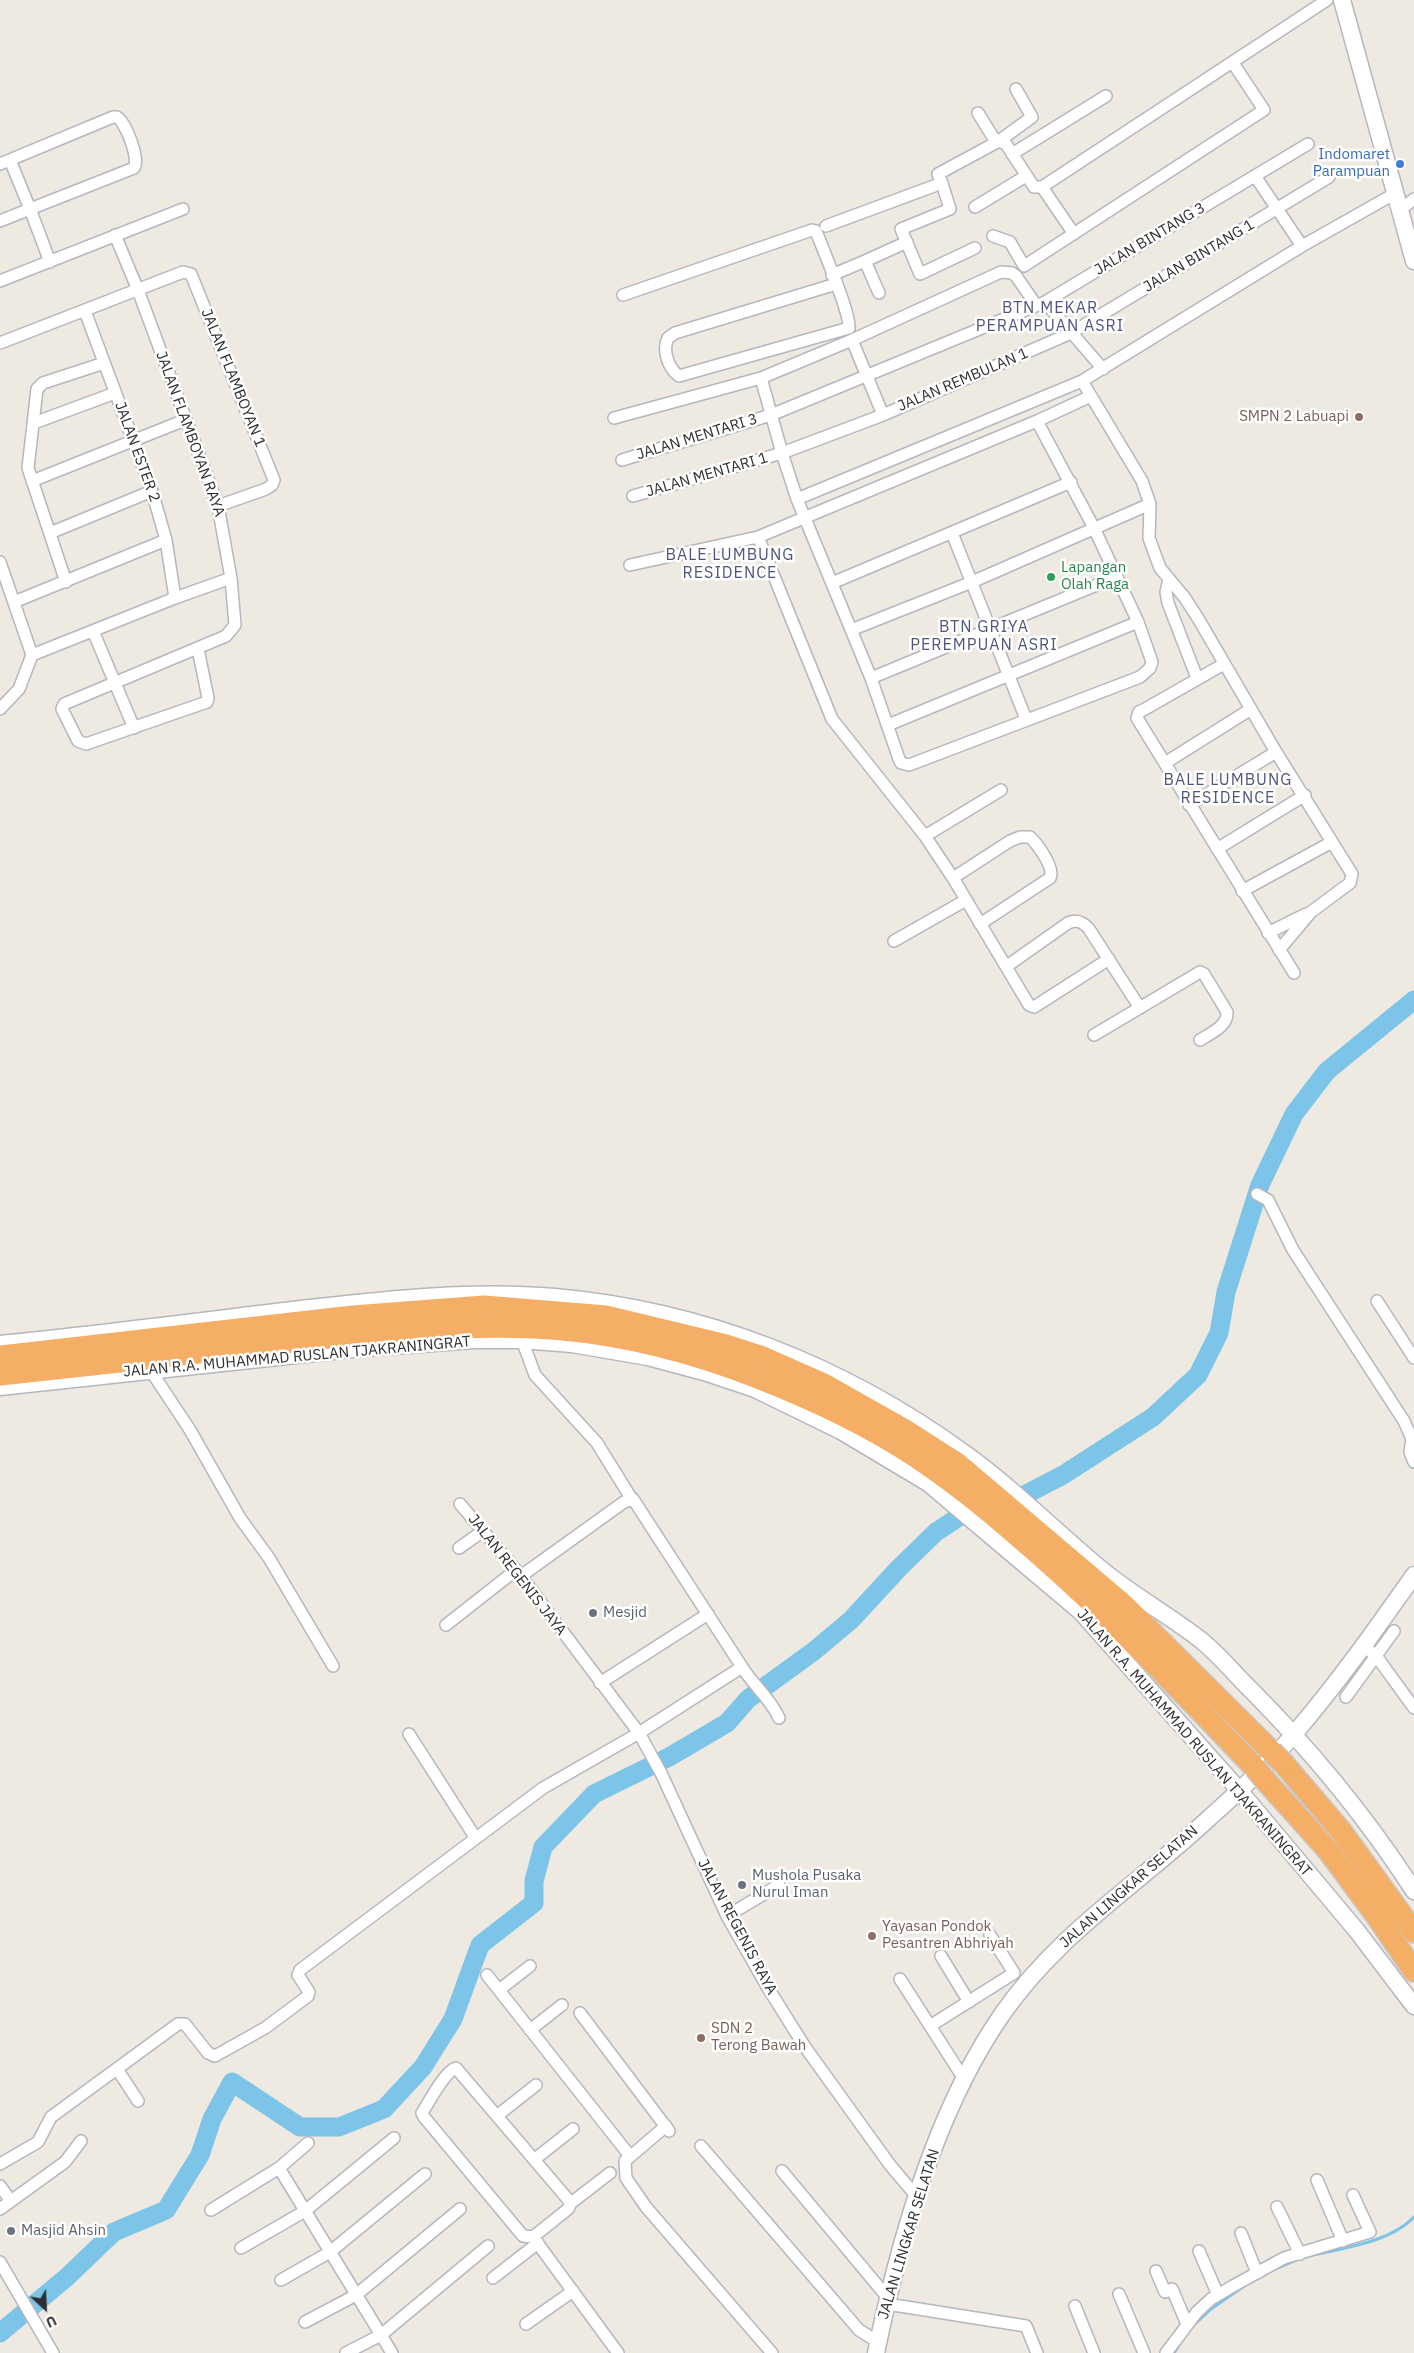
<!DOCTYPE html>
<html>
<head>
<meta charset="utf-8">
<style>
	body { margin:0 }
	#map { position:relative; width:1414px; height:2353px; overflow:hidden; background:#eee9e1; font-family:"IBM Plex Sans",sans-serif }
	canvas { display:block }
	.north { position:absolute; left:20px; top:2283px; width:50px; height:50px; -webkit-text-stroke:4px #fff; paint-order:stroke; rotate:155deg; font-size:14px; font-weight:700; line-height:20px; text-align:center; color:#2e2e2e }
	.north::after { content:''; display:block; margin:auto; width:18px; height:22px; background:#2e2e2e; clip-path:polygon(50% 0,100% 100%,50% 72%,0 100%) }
</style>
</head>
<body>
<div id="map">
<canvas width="1414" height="2353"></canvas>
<div class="north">U</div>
</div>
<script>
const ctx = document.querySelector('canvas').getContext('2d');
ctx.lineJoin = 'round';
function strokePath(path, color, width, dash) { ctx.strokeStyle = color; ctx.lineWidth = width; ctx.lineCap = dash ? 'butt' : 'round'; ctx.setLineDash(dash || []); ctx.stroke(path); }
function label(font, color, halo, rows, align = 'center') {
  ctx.font = font + ' "IBM Plex Sans",sans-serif'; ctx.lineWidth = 5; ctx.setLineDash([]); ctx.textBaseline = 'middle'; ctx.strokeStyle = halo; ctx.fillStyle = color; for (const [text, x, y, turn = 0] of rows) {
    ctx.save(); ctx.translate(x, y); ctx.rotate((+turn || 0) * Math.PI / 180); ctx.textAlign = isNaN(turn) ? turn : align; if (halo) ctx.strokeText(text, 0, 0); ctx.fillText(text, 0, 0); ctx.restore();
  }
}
strokePath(new Path2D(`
	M1305 2257C1340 2248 1388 2244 1414 2217
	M1275 2269 1296 2260
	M1193 2326 1211 2309 1247 2284
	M1174 2353 1183 2339`), '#7cc4e8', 3);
strokePath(new Path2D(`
	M1005 1502 1013 1501 1063 1475 1153 1417 1198 1375 1219 1333 1226 1292 1260 1185 1294 1114 1327 1071 1414 1000
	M0 2333 67 2277 114 2232 166 2210 200 2155 212 2119 232 2082 300 2127H339L384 2109 423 2067 453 2019 480 1945 534 1903V1881L543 1847 594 1794 669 1757 727 1723 748 1699 814 1651 851 1620 899 1568 936 1532 971 1509 978 1507`), '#7cc4e8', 19);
const street = new Path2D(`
	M978 113 996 142
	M999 141 1032 117 1016 89
	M1012 154 1106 96
	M0 164 113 117H117C126 123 140 159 134 168L30 209 50 262
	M1255 176 1302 246
	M942 183 950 209 901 229 920 274 975 248
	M1042 187 1074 234
	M975 207 1026 176
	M1399 211 1414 199
	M0 221 30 209 10 160
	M826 226 942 183 938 174 999 141 1006 144 1034 187H1042L1327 0
	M115 235 138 290 218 506 231 578 235 625 226 636 64 704 62 709 78 741 86 744 207 702 208 698 198 649
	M993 236 1010 242 1024 266 1264 110 1233 63
	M832 275 865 261
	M0 281 183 209
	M879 293 865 261 907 242
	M623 295 812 230 816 231C823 250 850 311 849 328L679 376C668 368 662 350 668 338L675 333 836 284
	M1045 302 1103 369
	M85 311 152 491 166 540 175 598
	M0 343 183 272 191 274 274 480 272 485 266 489 218 506
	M761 378 782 453 797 499 871 678 899 759 901 763 909 765 1140 677 1150 668 1152 662 1138 622 1094 528 1037 421
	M1082 381 1142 481 1150 504 1149 538 1160 568 1185 598 1199 620 1276 752 1352 874 1350 883 1311 912 1279 950
	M883 415 852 340 1001 272 1012 273 1016 276 1036 305
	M614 418 761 378 852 340
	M34 423 115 393
	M622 460 771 415 1045 302 1308 144
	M32 481 185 420
	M633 496 782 453 883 415 1071 333 1329 177
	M797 499 1082 381 1302 246 1394 194
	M50 533 152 491
	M952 533 1026 719
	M758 537 832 719 925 836 953 878 1029 1005 1034 1007 1109 959
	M0 562 32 655
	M630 565 758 537 1037 421 1091 396
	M1169 579 1166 592 1168 603 1197 678
	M66 582 28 468 37 389 43 383 104 363
	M832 583 1071 482
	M14 602 166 540
	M851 630 972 582 1150 504
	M93 631 134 728
	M1224 664 1145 709 1139 712 1137 718 1294 973
	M871 678 1116 577
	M0 709 19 689 32 655 175 598 231 578
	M888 725 1138 622
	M1165 763 1251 709
	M1189 805 1276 752
	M925 836 1001 790
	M1217 849 1305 795
	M953 878 1010 841 1020 837H1030C1038 845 1055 868 1050 878L980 924
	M1242 891 1332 842
	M1268 933 1306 914
	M894 941 966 900
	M1007 966 1068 923C1077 919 1083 922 1089 929L1140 1008
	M1094 1035 1200 972 1204 974 1227 1012C1228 1026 1211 1033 1200 1040
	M1257 1194 1268 1200 1293 1250 1404 1421 1412 1439 1410 1452 1414 1462
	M1377 1301 1414 1358
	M522 1340 535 1375 597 1443 631 1498
	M151 1371 190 1430 240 1518 269 1558 333 1666
	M460 1504 521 1576 639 1733 661 1773 727 1916 768 1988 805 2047 890 2165 918 2198
	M459 1548 483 1531
	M521 1576 624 1502 633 1499 742 1667C753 1685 771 1699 779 1718
	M446 1625 516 1570
	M1363 1645 1377 1657 1414 1708
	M600 1683 708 1614
	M1346 1697 1394 1631
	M409 1734 475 1837
	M727 1916 779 1885
	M941 1956 969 2002
	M487 1975 630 2156
	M900 1979 964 2079
	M499 1990 530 1966
	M580 2013 669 2131
	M930 2026 1014 1973 990 1935
	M530 2030 562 2005
	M456 2068 571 2203 568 2209 533 2237 523 2236 424 2117 422 2113C429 2102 445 2071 456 2068Z
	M117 2069 138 2101
	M498 2115 536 2085
	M666 2126 625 2161 626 2178 646 2207 772 2353
	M701 2146 859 2330 878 2342
	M535 2159 573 2129
	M0 2164 38 2142 51 2117 178 2024H185L208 2053 215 2056 265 2028 308 1996 309 1992 298 1975 300 1970 543 1788 639 1733 742 1667
	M279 2168 392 2353
	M782 2171 888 2298
	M1317 2180 1343 2241
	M0 2186 11 2201 0 2209
	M11 2201 65 2162 81 2141
	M571 2203 610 2173
	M1277 2207 1300 2254
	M211 2210 279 2168 308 2143
	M1241 2233 1257 2273
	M533 2237 618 2353
	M241 2248 305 2211 394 2138
	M1199 2251 1218 2295
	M0 2262 53 2353
	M1156 2271 1165 2292 1172 2289 1187 2324
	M493 2278 538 2243
	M281 2280 330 2252 425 2174
	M1119 2294 1144 2353
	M887 2304 1026 2326 1037 2353
	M1075 2306 1094 2353
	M305 2322 356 2295 460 2209
	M526 2324 573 2291
	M346 2353 381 2335 488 2246
	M1166 2353 1197 2312 1211 2299 1233 2286 1284 2258 1370 2232 1353 2195`);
const secondary = new Path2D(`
	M1342 0 1414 261
	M0 1344C103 1334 207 1320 310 1308 390 1299 474 1290 555 1297 703 1310 845 1366 964 1453 1013 1488 1056 1532 1102 1570 1134 1596 1170 1616 1202 1641 1219 1655 1233 1672 1249 1688 1310 1749 1367 1818 1414 1891
	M0 1387 352 1349 474 1340H522L572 1344 648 1357 704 1372 755 1389 841 1431 928 1483 1081 1612 1238 1789 1357 1931 1414 2006
	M876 2353C899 2240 936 2109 1003 2013 1061 1931 1136 1886 1207 1820 1237 1793 1268 1765 1294 1734 1337 1684 1376 1629 1414 1575`);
const highway = new Path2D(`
	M0 1356 353 1316 484 1306 606 1316 726 1345 763 1357 822 1383 907 1431 957 1463 1123 1604 1272 1752
	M0 1375C87 1366 173 1356 260 1346 351 1336 442 1324 534 1328 603 1331 669 1346 734 1369 791 1390 848 1415 900 1447 950 1478 995 1516 1039 1555 1115 1622 1185 1694 1255 1768
	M1284 1764 1341 1831 1414 1932
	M1264 1779 1327 1849 1376 1915 1414 1971`);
strokePath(street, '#b5b6c0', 14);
strokePath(secondary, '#b5b6c0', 19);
strokePath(highway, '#c9c9c9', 24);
strokePath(street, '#fff', 11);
strokePath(secondary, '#fff', 16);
strokePath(highway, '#f5ae65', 21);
const highwayBridge = new Path2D(`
	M1272 1752 1284 1764
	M1255 1768 1264 1779`);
strokePath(highwayBridge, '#c9c9c9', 24, []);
strokePath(highwayBridge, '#f5ae65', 21);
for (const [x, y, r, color] of [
	[1400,164,5,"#3f7fe0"],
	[1359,417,5,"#8d6e63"],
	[1051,577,5,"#2e9e5b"],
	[593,1613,5,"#6b7280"],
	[742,1885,5,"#6b7280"],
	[872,1936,5,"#8d6e63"],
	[701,2038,5,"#8d6e63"],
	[11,2231,5,"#6b7280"]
]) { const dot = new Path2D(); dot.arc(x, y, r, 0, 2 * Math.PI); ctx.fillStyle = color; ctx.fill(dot); strokePath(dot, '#fff', 2); }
label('15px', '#366cbe', '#fff', [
	["Indomaret",1390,155],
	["Parampuan",1390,172]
], 'right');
label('15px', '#2e2e2e', '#fff', [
	["JALAN BINTANG 3",1150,239,-31],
	["JALAN BINTANG 1",1199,256,-31],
	["JALAN FLAMBOYAN 1",233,378,68],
	["JALAN REMBULAN 1",963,380,-23],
	["JALAN FLAMBOYAN RAYA",190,434,70],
	["JALAN MENTARI 3",697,437,-17],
	["JALAN ESTER 2",137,452,70],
	["JALAN MENTARI 1",707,475,-16],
	["JALAN R.A. MUHAMMAD RUSLAN TJAKRANINGRAT",297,1357,-5],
	["JALAN REGENIS JAYA",517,1575,52],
	["JALAN R.A. MUHAMMAD RUSLAN TJAKRANINGRAT",1194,1743,49],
	["JALAN LINGKAR SELATAN",1129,1887,-41],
	["JALAN REGENIS RAYA",737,1927,62],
	["JALAN LINGKAR SELATAN",909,2234,-73]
]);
label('15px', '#785e54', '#fff', [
	["SMPN 2 Labuapi",1349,417,"right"],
	["Yayasan Pondok",882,1927],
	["Pesantren Abhriyah",882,1944],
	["SDN 2",711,2029],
	["Terong Bawah",711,2046]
], 'left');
label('15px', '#27864d', '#fff', [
	["Lapangan",1061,568],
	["Olah Raga",1061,585]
], 'left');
label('15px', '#5b616d', '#fff', [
	["Mesjid",603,1613],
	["Mushola Pusaka",752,1876],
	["Nurul Iman",752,1893],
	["Masjid Ahsin",21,2231]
], 'left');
ctx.letterSpacing = '1px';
label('16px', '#50557d', '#fff', [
	["BTN MEKAR",1050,308],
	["PERAMPUAN ASRI",1050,326],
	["BALE LUMBUNG",730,555],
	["RESIDENCE",730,573],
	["BTN GRIYA",984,627],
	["PEREMPUAN ASRI",984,645],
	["BALE LUMBUNG",1228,780],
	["RESIDENCE",1228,798]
]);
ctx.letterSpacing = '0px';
</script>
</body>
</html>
